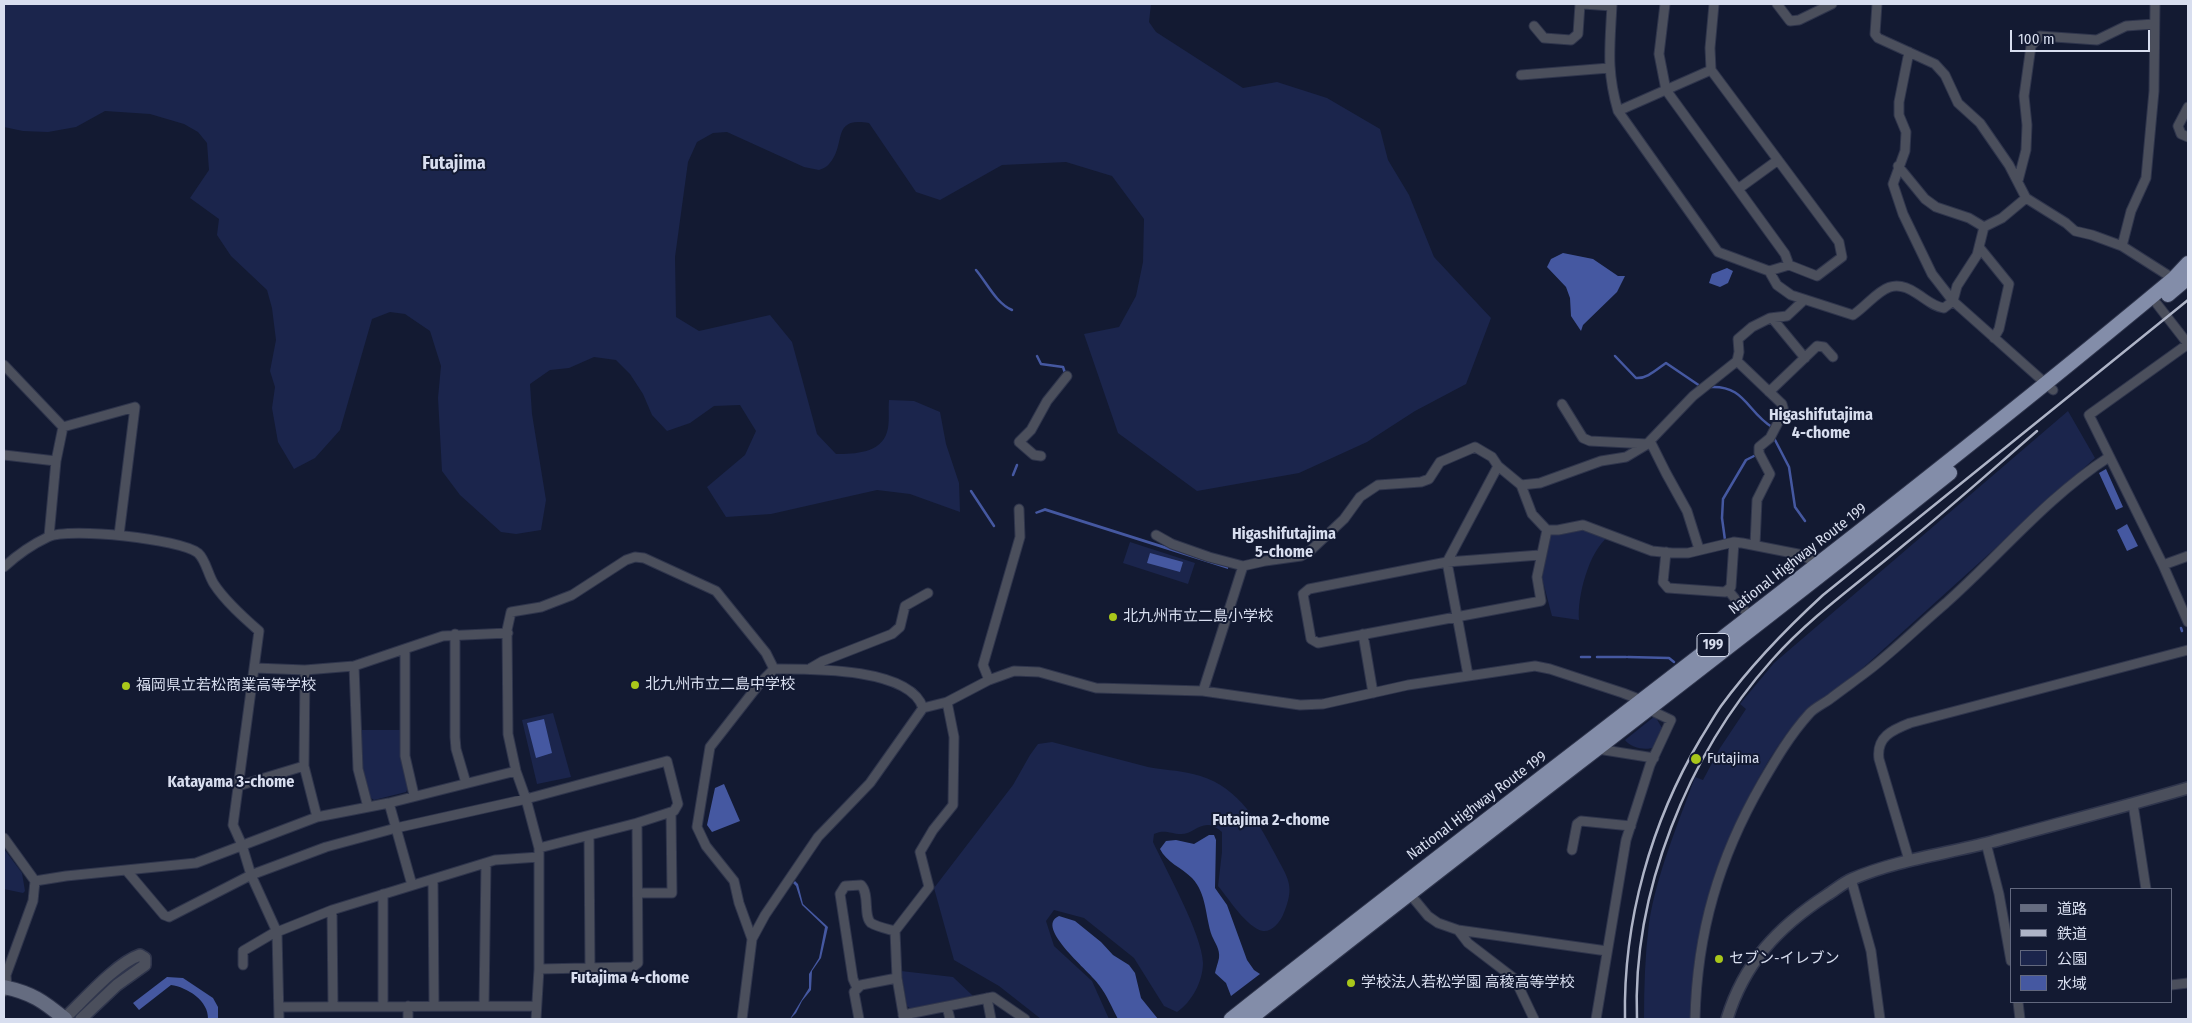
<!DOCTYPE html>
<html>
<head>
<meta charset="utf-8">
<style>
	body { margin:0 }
	#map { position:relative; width:2192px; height:1023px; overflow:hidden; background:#131a32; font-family:"Fira Sans Condensed","Noto Sans JP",sans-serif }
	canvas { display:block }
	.frame { position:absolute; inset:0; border:5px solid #d8deef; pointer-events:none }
	.legend { position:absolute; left:2010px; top:888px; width:162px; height:115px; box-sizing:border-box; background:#131a32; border:1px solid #62687e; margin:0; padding:6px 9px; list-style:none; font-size:15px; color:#d8deef }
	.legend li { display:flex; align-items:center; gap:10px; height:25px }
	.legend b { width:25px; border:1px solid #62687e }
	.scale { position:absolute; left:2010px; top:30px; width:140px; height:22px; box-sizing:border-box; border:2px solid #d8deef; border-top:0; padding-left:6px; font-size:15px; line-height:18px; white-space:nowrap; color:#d8deef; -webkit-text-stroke:4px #131a32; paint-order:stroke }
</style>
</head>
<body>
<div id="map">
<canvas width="2192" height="1023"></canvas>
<div class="frame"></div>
<ul class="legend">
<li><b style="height:6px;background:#656c80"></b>道路</li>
<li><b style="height:6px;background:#aeb4c7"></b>鉄道</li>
<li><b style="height:14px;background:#1b254c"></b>公園</li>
<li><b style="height:14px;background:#4558a1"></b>水域</li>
</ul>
<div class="scale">100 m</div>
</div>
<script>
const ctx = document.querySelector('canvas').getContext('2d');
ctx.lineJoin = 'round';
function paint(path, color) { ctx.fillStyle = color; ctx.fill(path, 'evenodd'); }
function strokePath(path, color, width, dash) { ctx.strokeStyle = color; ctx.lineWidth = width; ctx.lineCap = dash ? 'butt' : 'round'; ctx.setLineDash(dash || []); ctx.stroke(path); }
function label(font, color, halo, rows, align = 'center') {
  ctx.font = font + ' "Fira Sans Condensed","Noto Sans JP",sans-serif'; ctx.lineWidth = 4; ctx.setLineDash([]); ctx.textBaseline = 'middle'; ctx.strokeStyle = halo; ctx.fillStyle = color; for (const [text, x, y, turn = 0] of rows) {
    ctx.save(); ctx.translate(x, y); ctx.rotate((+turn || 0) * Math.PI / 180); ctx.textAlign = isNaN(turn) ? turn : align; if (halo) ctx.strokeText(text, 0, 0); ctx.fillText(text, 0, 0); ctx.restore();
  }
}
paint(new Path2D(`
	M4 4H1151L1149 22 1156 32 1243 88 1277 82 1327 98 1380 129 1388 160 1409 195 1434 257 1491 318 1466 384 1415 411 1367 442 1299 473 1197 491 1118 433 1084 334 1119 327 1136 296 1143 262 1144 219 1112 176 1066 162 1002 165 940 200 916 192 869 123C830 116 847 145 829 164 827 167 822 169 819 170L804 167 727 132 713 133 697 142 688 162 675 257 676 317 699 331 770 315 792 342 817 434 836 454C855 454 881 453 887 432 890 423 888 409 889 400L914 401 940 412 946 444 959 483 960 512 910 494 877 490 771 514 726 517 707 487 745 455 756 431 740 405 714 406 690 423 667 431 652 415 643 394 630 374 616 360 594 357 569 368 550 370 530 384 532 414 546 500 541 530 516 534 501 532 460 495 442 471 438 398 441 366 430 331 405 314 390 312 372 319 340 430 315 458 294 469 278 442 272 408 275 387 270 371 276 340 272 308 267 290 231 256 217 235 219 219 190 198 209 170 207 143 198 132 184 124 150 114 105 111 76 127 48 132 23 131 4 127Z
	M2068 411 2095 458 1845 684C1832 693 1816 701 1805 712 1786 731 1770 757 1757 781 1715 859 1695 931 1691 1019H1644C1644 987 1645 955 1649 923 1657 873 1678 824 1695 777L1703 780 1720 748 1746 709 1740 704 1774 663Z
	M1578 528 1608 537C1589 551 1577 597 1579 620L1552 616 1542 578 1550 534Z
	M1130 542 1195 563 1188 584 1123 563Z
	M553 713 571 777 537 784 522 720Z
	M1655 716 1662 728 1655 747C1646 751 1631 748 1625 740Z
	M360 730H401V758L408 788 406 792 374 800 368 796 361 766Z
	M1052 742C1084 750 1116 759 1148 767 1162 770 1178 770 1193 774 1234 783 1256 817 1274 852 1288 879 1296 885 1283 915 1280 922 1272 932 1263 931 1247 928 1229 899 1218 886L1222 852V832C1203 815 1196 834 1181 834 1170 834 1165 829 1154 834L1153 842C1166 870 1202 934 1203 963 1203 981 1192 1002 1177 1012L1164 1006 1134 958 1084 918 1054 910 1046 921 1054 946 1092 981 1109 1019H1041L999 986 954 960 934 888 1013 785 1030 755 1038 744Z
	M4 849 22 873 25 891 23 893 4 889Z
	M901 971 953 977 973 996 911 1009 907 1006Z`), '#1b254c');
paint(new Path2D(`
	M1563 253 1593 259 1618 276H1625L1617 292 1583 325 1581 331 1571 316 1570 298 1566 287 1547 267 1551 259Z
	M1727 268 1733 271 1728 283 1720 287 1709 283 1712 274Z
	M2106 469 2123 507 2116 510 2099 473Z
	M1045 508 1228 566V569L1045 511 1036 514 1035 512Z
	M2127 524 2138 546 2127 551 2117 530Z
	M1150 553 1183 562 1180 572 1147 563Z
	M544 719 552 753 536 758 527 723Z
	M724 784 740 821 712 832 707 825 715 788Z
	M1209 835H1214L1216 840 1215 888 1227 905 1247 960 1254 970 1260 974 1231 996 1226 983 1215 973C1216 968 1218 963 1219 958 1220 949 1215 943 1212 936 1205 916 1207 894 1192 878 1182 868 1166 862 1160 849L1166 841 1176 840 1194 844Z
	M795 881 798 884 803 904 828 927 821 958 812 971 811 990 802 1001 796 1013 790 1019 809 988V974L819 958 825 927 802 905 796 886 793 883Z
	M1059 916 1075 921 1101 942 1113 955 1129 965 1135 973 1141 998 1158 1019H1118C1112 1008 1107 995 1099 985 1092 973 1033 927 1059 916Z
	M167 977 183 978 213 998 218 1007V1019H208C209 1001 187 987 171 985L139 1010 133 1003Z`), '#4558a1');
strokePath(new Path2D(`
	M976 270C987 283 996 303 1012 310
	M1037 356 1041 364 1063 367 1065 373
	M1615 356 1636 378C1647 379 1657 369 1666 363L1700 386
	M1710 387C1745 385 1747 412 1772 427
	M1774 438 1789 467 1795 507 1805 521
	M1013 475 1017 465
	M971 491 994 526
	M1725 540 1722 518 1723 499 1746 460 1756 455
	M2181 628 2182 631
	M1581 657H1590
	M1597 657H1626
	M1628 657 1669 658 1674 662`), '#4558a1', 2.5);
const minor = new Path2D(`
	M1583 4 1612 6
	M1612 4C1610 46 1606 70 1618 111L1718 252 1769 271 1789 265 1817 276 1842 257 1839 242 1711 70 1710 48 1714 4
	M1665 4 1659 54 1666 90 1785 254 1789 265
	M1777 4 1790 21 1799 20 1832 4
	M1877 4 1875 34 1878 38 1935 64 1945 75 1958 103 1980 123 2009 165 2026 198 2066 223 2075 231 2092 235 2122 246 2177 281
	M1534 26 1544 38 1571 40 1578 34 1580 4
	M1909 52 1899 102V115L1906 132 1905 151 1893 184 1903 214 1932 274 1953 301 2053 390
	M1521 75 1609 68
	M2188 107 2178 126 2181 134 2188 137
	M1618 111 1711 70
	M1898 166 1925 199 1936 207 1969 218 1984 227
	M2018 181 2026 150 2027 125 2024 96 2031 46 2040 36 2097 40 2126 26 2154 24
	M1738 189 1778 160
	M2122 246 2131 211 2146 178 2154 91 2155 4
	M1979 247 2009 284 1999 329 1994 338
	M1769 271 1777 285 1791 295 1853 315C1875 300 1887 273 1916 293 1926 299 1932 306 1944 308L1953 301 1957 286 1977 255 1984 227 2002 218 2026 198
	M2157 304 2188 344 2089 415 2163 565 2188 622
	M1772 318 1805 358
	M1737 361 1782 404 1784 411 1770 438 1759 447V453L1770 474 1757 500 1755 545
	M4 365 63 427
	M1769 392 1817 346 1824 347 1833 357
	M1562 404 1583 438 1590 441 1648 444
	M63 427 135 407 119 535
	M1650 441 1666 473 1687 511 1699 549
	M4 455 56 461
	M1041 456 1034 455 1019 442 1031 430 1047 401 1067 376
	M1521 485 1540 483 1601 461 1626 457 1646 445 1693 396 1737 361 1739 352 1738 339 1752 327 1770 318 1787 316 1804 300
	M1156 535 1172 544 1209 557 1243 566 1265 561 1301 556 1311 550 1344 519 1360 497 1378 485 1421 482 1429 479 1440 462 1475 447 1492 457 1498 466 1521 485 1532 514 1547 530H1558L1583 525 1652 551 1672 553H1688L1734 542 1742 543 1803 555 1821 567
	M49 536 56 461 63 427
	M1666 552 1663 582 1668 588 1725 592 1731 587 1734 542
	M1540 555 1447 562 1309 589 1303 594 1311 639 1318 643 1541 601 1537 577 1547 530
	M2163 565 2188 556
	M4 567C16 556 33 544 48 537 70 527 180 539 198 553 206 560 208 575 214 584 225 601 243 617 259 631L233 825 242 845 251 875 277 932 279 1019
	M1728 590 1750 617
	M455 634V737L456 749 466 783
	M1363 634 1373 693
	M405 649V756L414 795
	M354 666 358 769 368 807
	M255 668 305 670 354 666 443 636 508 633
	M811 668 823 661 892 634 900 627 905 606 928 593
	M305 670 304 766 317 817
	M1468 675 1447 562 1498 466
	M989 680 983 665 1020 537 1019 509
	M1203 691 1243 566
	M1598 749 1654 758
	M238 786 304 766
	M389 803 412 885
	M2133 804 2146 889
	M589 836 590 968
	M4 838 35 881 33 901 6 975 7 988 5 991
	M1986 843 1999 894 2011 961
	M1572 850 1577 824 1581 821 1631 826
	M1909 860 1879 759C1876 737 1892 730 1910 723L2188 650
	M126 870 164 915 169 917 251 875 326 847 396 828 526 799 667 761 678 804 674 811 637 823 539 848
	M1851 879 1871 951 1880 1019
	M433 880 434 1006
	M35 881 66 876 196 863 317 817 389 803 516 771
	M638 893H672L671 813
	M1409 893 1428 916 1438 923 1458 930 1607 951
	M383 894V1005
	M332 910 333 1006
	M1458 930 1468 943 1515 979 1534 1019
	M277 932 332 910 495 860 539 857
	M752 939 739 903 734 881 706 846 697 827 710 747 760 683 774 669C809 669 910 667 923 708
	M243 965V951L277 931
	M539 969 633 967 638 963 637 823
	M2171 985 2188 983
	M857 988 853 979 840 894 845 886 861 885C870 894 863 916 871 923 877 927 888 929 895 931
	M987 998 991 1019
	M2018 1002 2020 1019
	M484 1006 486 863
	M279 1007 536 1006
	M947 1007 950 1019
	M903 1015 993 997 1025 1019
	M408 1019V1006
	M536 1019 539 969V848L526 799 516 771 508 734 507 630 511 612 541 607 572 595 626 560 635 557 644 558 716 591 766 653 774 669
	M742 1019 752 939 765 915 818 837 870 783 923 708 947 702 989 680 1014 671 1039 672 1096 688 1203 691 1300 705 1323 704 1408 685 1535 666 1550 669 1623 693 1641 700 1650 710 1671 720 1650 765 1626 840 1596 1019
	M859 1019 854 992 861 985 897 978
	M904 1019 897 978 895 931 929 887 920 852 933 830 953 805 954 737 947 702
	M1695 1019C1697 932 1719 858 1762 783 1776 759 1790 735 1809 714 1814 708 1823 704 1830 699 1843 689 1856 680 1869 670 1896 649 1920 625 1946 603 2000 555 2047 497 2109 457`);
const tertiary = new Path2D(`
	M64 1019C83 1001 116 963 140 955L145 958V965L117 985 81 1019
	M1727 1019C1744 963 1778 927 1827 895 1835 890 1843 883 1852 879 1896 860 1945 854 1991 842 2057 824 2123 807 2188 788`);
const secondary = new Path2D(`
	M4 987C32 993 43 1001 65 1019`);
const trunk = new Path2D(`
	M2168 295 2188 278
	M1231 1019C1544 771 1866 535 2173 279L2188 263
	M1250 1019C1482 835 1719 658 1950 473`);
strokePath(minor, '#2f354c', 11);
strokePath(tertiary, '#2f354c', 14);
strokePath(secondary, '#2f354c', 16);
strokePath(trunk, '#2f354c', 16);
strokePath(minor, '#4b4f5c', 9);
strokePath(tertiary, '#4b4f5c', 11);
strokePath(secondary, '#656c80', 14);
strokePath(trunk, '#838da9', 14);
strokePath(new Path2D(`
	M1625 1019C1623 921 1651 822 1701 738 1708 727 1714 716 1721 706 1751 665 1786 629 1823 595L2188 300
	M1637 1019C1632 893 1688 754 1772 660 1811 616 1860 582 1905 544 1950 508 1993 469 2037 431`), '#aeb4c7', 2.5);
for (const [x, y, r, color] of [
	[1113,617,5,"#a9c71a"],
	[635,685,5,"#a9c71a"],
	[126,686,5,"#a9c71a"],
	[1696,759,6,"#a9c71a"],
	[1719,959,5,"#a9c71a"],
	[1351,983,5,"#a9c71a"]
]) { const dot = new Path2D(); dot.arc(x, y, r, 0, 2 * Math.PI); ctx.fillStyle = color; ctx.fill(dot); strokePath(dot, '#131a32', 2); }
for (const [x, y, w] of [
	[1713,645,32]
]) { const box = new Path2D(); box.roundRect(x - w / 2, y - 11.5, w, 23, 4); ctx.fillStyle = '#131a32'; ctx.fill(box); strokePath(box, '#d8deef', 1); }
label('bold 14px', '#d8deef', null, [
	["199",1713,645]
]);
label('15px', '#d8deef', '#131a32', [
	["National Highway Route 199",1798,559,-38],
	["National Highway Route 199",1477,806,-37]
]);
label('15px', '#d8deef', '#131a32', [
	["北九州市立二島小学校",1123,617],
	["北九州市立二島中学校",645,685],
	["福岡県立若松商業高等学校",136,686],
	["Futajima",1707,759],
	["セブン-イレブン",1729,959],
	["学校法人若松学園 高稜高等学校",1361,983]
], 'left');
label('bold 16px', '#d8deef', '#131a32', [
	["Higashifutajima",1821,416],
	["4-chome",1821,434],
	["Higashifutajima",1284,535],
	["5-chome",1284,553],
	["Katayama 3-chome",231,783],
	["Futajima 2-chome",1271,821],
	["Futajima 4-chome",630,979]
]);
label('bold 18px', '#d8deef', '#131a32', [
	["Futajima",454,164]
]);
</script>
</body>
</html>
